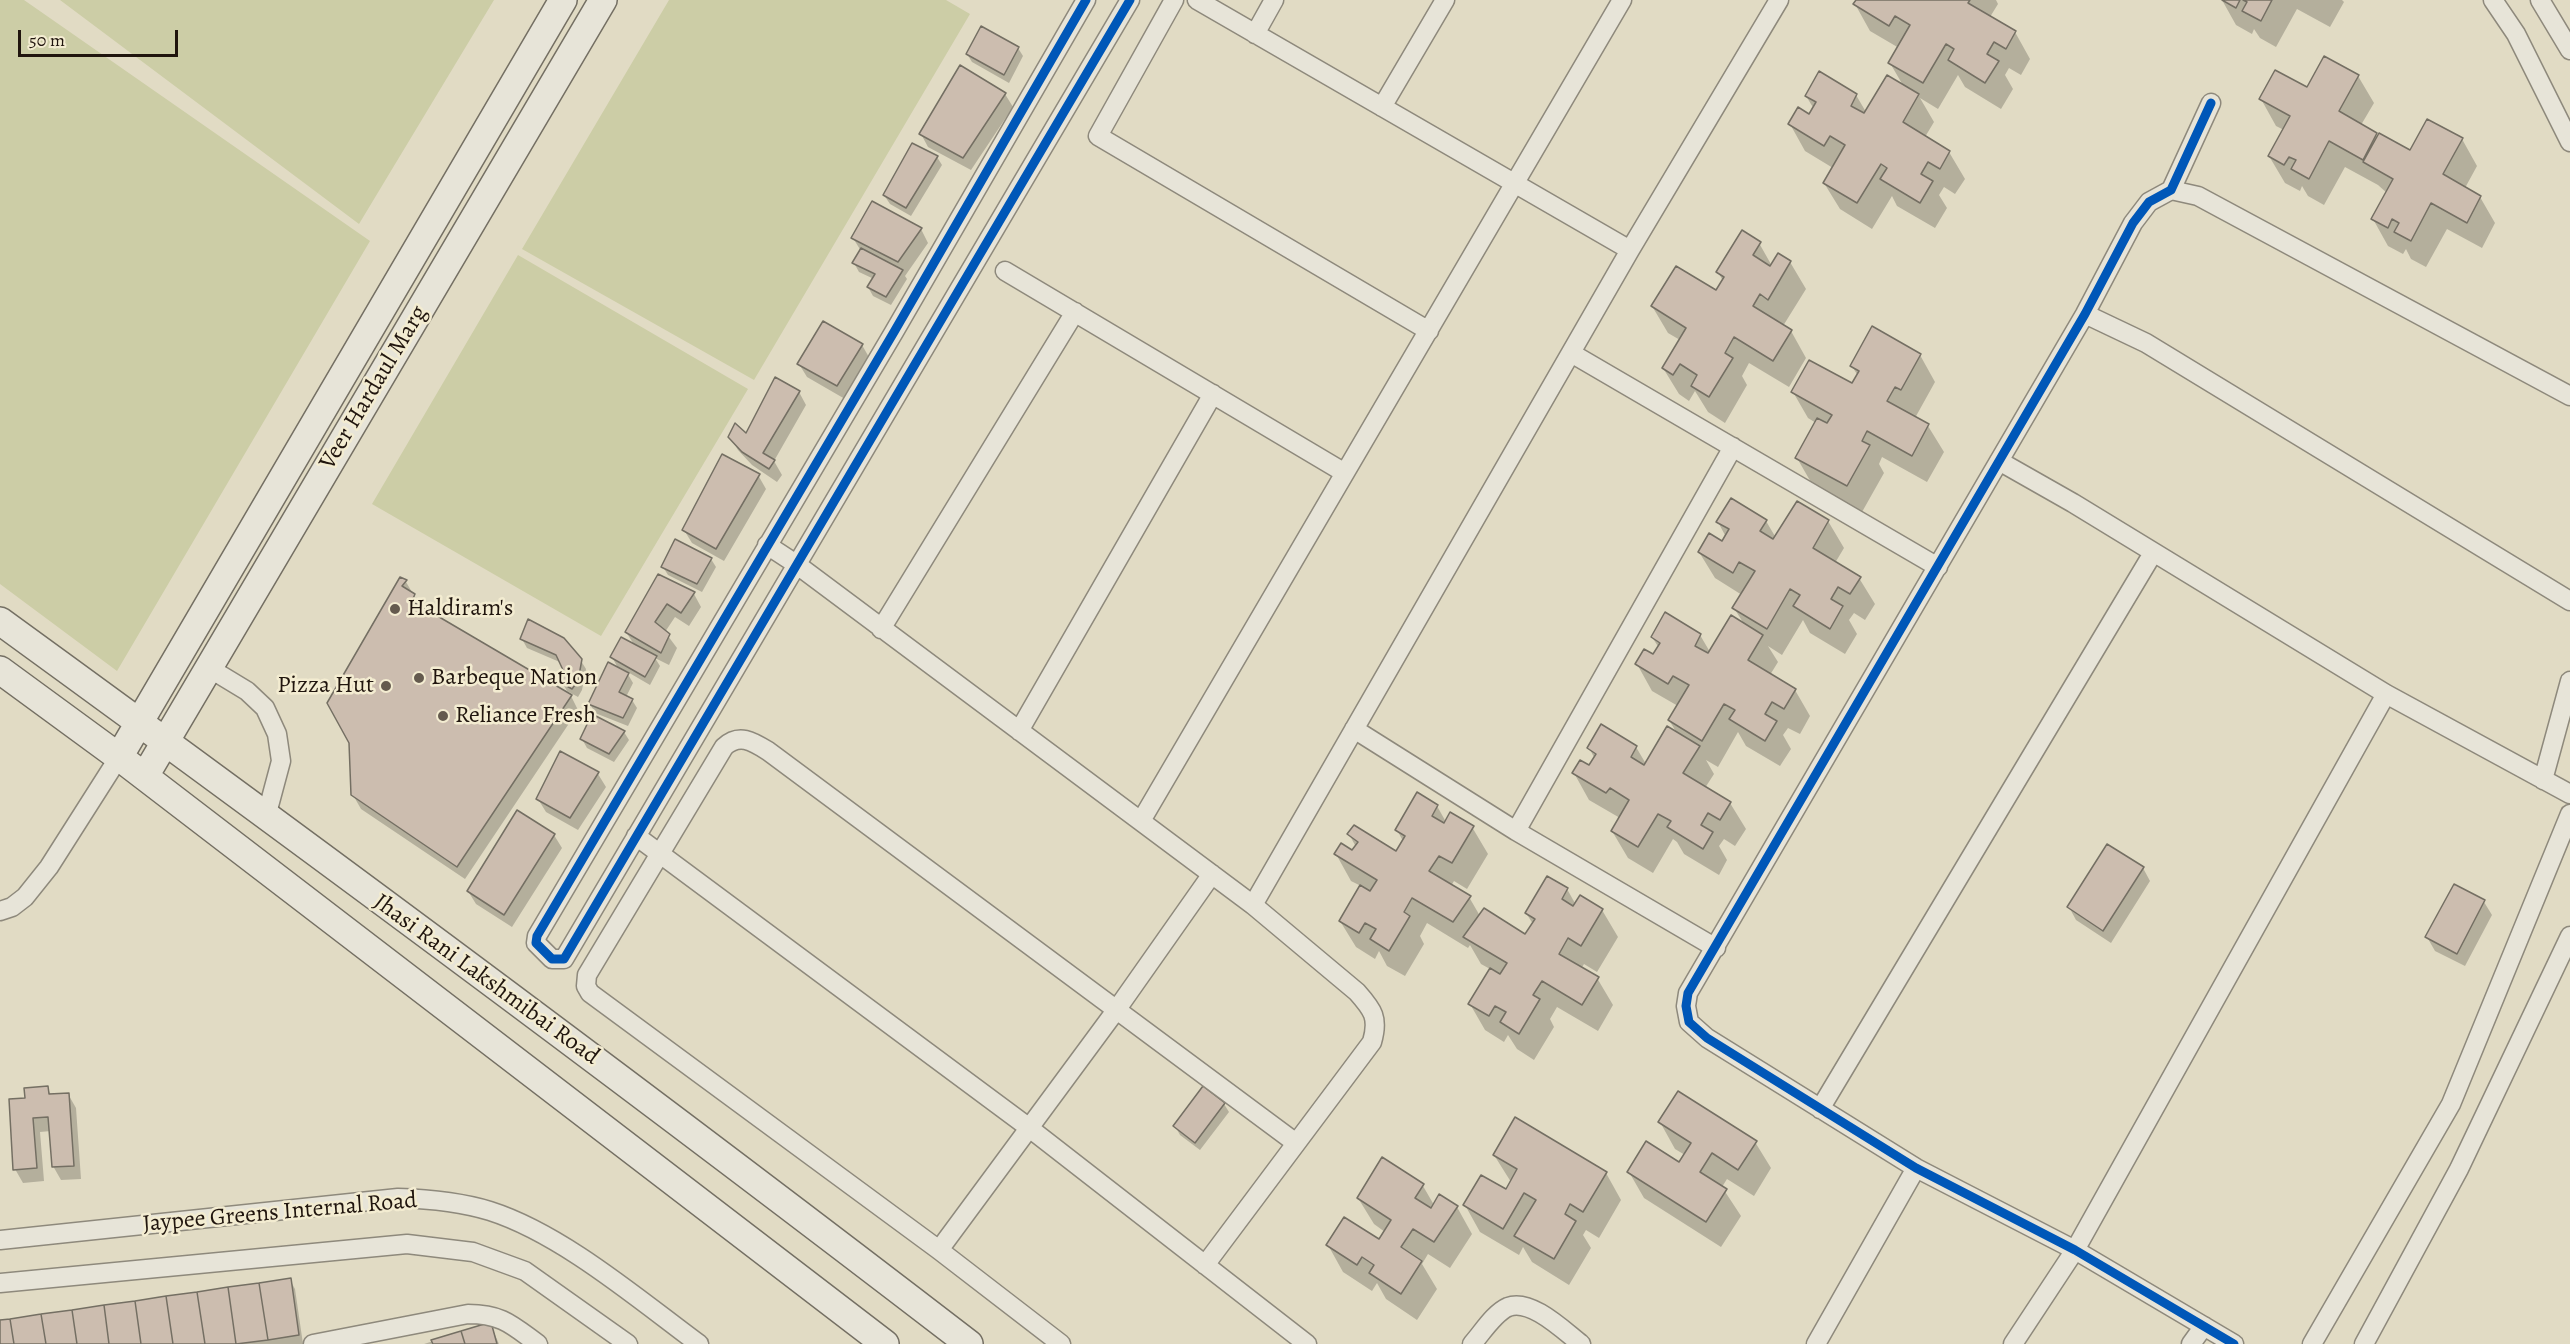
<!DOCTYPE html>
<html>
<head>
<meta charset="utf-8">
<style>
	body { margin:0 }
	#map { position:relative; width:2570px; height:1344px; overflow:hidden; background:#e1dbc4; font-family:Alegreya,serif }
	canvas { display:block }
	.scale { position:absolute; left:18px; top:30px; width:160px; height:27px; box-sizing:border-box; border:3px solid #20150e; border-top:0; padding-left:8px; font-size:18px; line-height:21px; white-space:nowrap; color:#20150e; -webkit-text-stroke:4px #f3ecd1; paint-order:stroke }
</style>
</head>
<body>
<div id="map">
<canvas width="2570" height="1344"></canvas>
<div class="scale">50 m</div>
</div>
<script>
const ctx = document.querySelector('canvas').getContext('2d');
ctx.lineJoin = 'round';
function paint(path, color) { ctx.fillStyle = color; ctx.fill(path, 'evenodd'); }
function strokePath(path, color, width, dash) { ctx.strokeStyle = color; ctx.lineWidth = width; ctx.lineCap = dash ? 'butt' : 'round'; ctx.setLineDash(dash || []); ctx.stroke(path); }
function label(font, color, halo, rows, align = 'center') {
  ctx.font = font + ' Alegreya,serif'; ctx.lineWidth = 5; ctx.setLineDash([]); ctx.textBaseline = 'middle'; ctx.strokeStyle = halo; ctx.fillStyle = color; for (const [text, x, y, turn = 0] of rows) {
    ctx.save(); ctx.translate(x, y); ctx.rotate((+turn || 0) * Math.PI / 180); ctx.textAlign = isNaN(turn) ? turn : align; if (halo) ctx.strokeText(text, 0, 0); ctx.fillText(text, 0, 0); ctx.restore();
  }
}
paint(new Path2D(`
	M0 0H24L370 241 117 671 0 584Z
	M60 0H494L359 224Z
	M669 0H946L970 14 754 380 522 249Z
	M518 255 748 389 601 636 372 504Z`), '#cccda6');
paint(new Path2D(`
	M1858 0H1996L1998 4 1990 17 2015 32 2030 59 2021 75 2009 68 2005 75 2013 89 2001 109 1965 87 1958 75 1938 109 1920 98 1934 122 1925 137 1949 152 1965 179 1955 194 1944 187 1939 195 1947 208 1935 228 1897 206 1892 196 1872 229 1840 209 1824 183 1833 168 1805 151 1790 124 1810 116 1814 109 1806 96 1856 95 1866 112 1904 87 1890 63 1899 48 1870 31 1855 4Z
	M2222 0H2342L2344 2 2330 27 2297 9 2276 47 2260 38 2254 29 2252 34 2236 25Z
	M1018 48 1023 56 1009 83 972 62 967 54Z
	M2358 76 2374 103 2361 125 2378 137 2411 152 2462 139 2477 166 2465 188 2480 197 2495 223 2482 248 2447 229 2426 267 2411 259 2406 249 2403 254 2388 246 2373 219 2387 193 2378 185 2345 167 2324 205 2308 196 2302 186 2300 191 2285 183 2269 156 2284 130 2276 126 2261 99Z
	M1005 94 1013 107 971 170 928 147 921 134Z
	M937 157 942 165 911 216 890 204 884 195Z
	M921 229 928 243 905 276 907 279 891 305 873 296 868 287 874 279 859 272 854 263 861 251 853 238Z
	M1759 243 1772 266 1779 255 1790 262 1806 289 1783 326 1791 331 1806 358 1789 387 1749 363 1742 376 1747 385 1725 423 1708 412 1695 391 1689 401 1679 394 1663 368 1680 340 1668 333 1652 306 1716 293 1723 281 1718 272Z
	M862 345 870 359 845 399 807 377 799 364Z
	M1920 355 1935 382 1915 418 1928 426 1944 452 1927 482 1882 457 1879 464 1884 473 1862 512 1812 484 1797 458 1816 423 1808 418 1793 392 1852 386 1858 376 1852 366Z
	M799 392 806 405 774 461 782 475 777 482 752 465 738 450 730 437 746 435Z
	M758 475 766 489 724 561 692 543 684 530Z
	M1766 521 1776 538 1828 521 1844 548 1835 563 1859 578 1875 604 1865 620 1854 613 1849 620 1857 634 1845 654 1810 633 1803 620 1782 655 1768 646 1778 662 1770 675 1795 690 1810 716 1800 734 1788 728 1783 735 1791 749 1780 766 1746 746 1738 732 1718 767 1706 760 1714 774 1705 788 1730 803 1746 829 1735 846 1724 839 1719 846 1727 860 1719 875 1684 854 1677 842 1673 839 1653 873 1628 858 1612 831 1620 818 1589 800 1574 773 1590 767 1595 759 1589 748 1636 747 1646 764 1678 735 1669 720 1678 706 1652 691 1637 664 1654 656 1659 648 1652 637 1700 635 1710 652 1744 624 1734 608 1742 595 1715 578 1699 552 1722 543 1726 537 1718 522Z
	M711 559 716 567 702 592 668 575 663 567Z
	M659 576 694 594 701 607 689 626 675 617 665 632 677 648 669 665 655 658 660 666 650 685 626 671 633 683 626 697 632 700 637 708 628 726 595 713 590 704 619 670 612 657 635 646 626 632Z
	M400 579 406 582 422 609 571 696 578 710 465 879 361 809 353 795Z
	M522 639H563L573 648 586 669 582 690 578 697 567 691 562 682 564 669 562 663 527 648Z
	M624 732 629 740 614 762 587 748 582 739Z
	M598 774 606 787 578 830 546 812 538 799Z
	M1418 794 1437 806 1446 822 1472 827 1488 854 1467 889 1454 881 1451 886 1469 897 1480 916 1526 936 1533 924 1526 913 1567 889 1576 905 1602 910 1618 937 1597 972 1584 964 1581 969 1597 978 1613 1005 1598 1031 1557 1007 1550 1019 1554 1027 1534 1060 1517 1049 1508 1035 1504 1042 1485 1030 1470 1004 1490 969 1481 964 1470 945 1468 948 1427 923 1420 936 1424 944 1405 976 1387 966 1379 951 1375 959 1356 947 1340 921 1361 886 1351 881 1336 854 1352 852 1356 847 1349 834 1397 853 1403 841 1397 830Z
	M554 835 562 848 512 927 476 904 468 891Z
	M2143 868 2150 881 2111 943 2076 920 2069 907Z
	M2484 902 2492 915 2465 966 2435 951 2427 937Z
	M47 1088 52 1096 68 1094 76 1108 81 1179 61 1180 53 1166 51 1131 40 1132 44 1181 23 1183 15 1169 26 1099Z
	M1224 1104 1229 1112 1200 1150 1180 1135 1175 1126Z
	M1660 1122 1755 1142 1771 1168 1754 1196 1727 1179 1722 1187 1741 1216 1721 1247 1644 1198 1629 1172 1679 1164 1685 1155 1675 1149Z
	M1494 1155 1606 1173 1621 1200 1599 1238 1586 1230 1583 1235 1591 1248 1569 1285 1532 1262 1523 1247 1519 1255 1480 1232 1465 1205 1506 1191 1511 1182Z
	M1423 1186 1434 1205 1457 1207 1472 1234 1450 1268 1428 1254 1422 1264 1437 1289 1417 1320 1386 1299 1377 1283 1372 1291 1343 1272 1328 1245 1379 1241 1385 1232 1374 1224 1358 1198Z
	M290 1280 295 1289 303 1344H0V1322Z
	M490 1323 499 1344H424Z`), '#0003');
const building = new Path2D(`
	M1856 0H1970L1968 3 2016 31 2006 49 1994 42 1987 54 1999 61 1985 83 1948 60 1954 49 1946 44 1923 83 1888 63 1910 25 1895 16 1889 26 1853 4Z
	M2222 0H2240L2236 8Z
	M2243 0H2272L2261 21 2242 11 2247 2Z
	M981 26 1019 47 1004 75 966 54Z
	M2324 56 2359 75 2339 111 2377 133 2363 160 2329 141 2309 179 2291 169 2296 160 2289 157 2284 165 2268 156 2290 116 2259 99 2275 70 2307 87Z
	M960 65 1006 93 963 158 919 134Z
	M1819 71 1857 94 1851 106 1864 113 1887 75 1919 94 1903 122 1950 151 1940 169 1928 162 1921 174 1933 181 1920 203 1880 179 1887 168 1881 164 1857 203 1823 183 1845 145 1830 136 1824 146 1788 124 1798 107 1809 114 1816 102 1805 96Z
	M2427 119 2463 138 2443 174 2481 196 2467 223 2431 203 2411 241 2394 232 2399 223 2392 219 2388 228 2371 219 2393 179 2363 162 2379 133 2410 150Z
	M912 143 938 156 906 208 883 195Z
	M872 201 922 228 898 262 851 238Z
	M1742 230 1761 242 1753 255 1770 266 1778 253 1791 261 1768 300 1760 294 1753 306 1792 330 1773 361 1734 337 1725 353 1733 358 1709 397 1691 386 1697 375 1680 364 1673 375 1662 368 1686 328 1651 306 1676 266 1716 290 1724 277 1716 272Z
	M861 248 903 270 886 297 867 287 875 274 852 263Z
	M823 321 863 344 837 386 797 364Z
	M1872 326 1921 354 1901 390 1895 387 1887 401 1929 424 1912 456 1867 431 1862 441 1870 445 1847 486 1795 458 1817 418 1827 423 1832 415 1791 392 1809 360 1852 383 1859 371 1850 366Z
	M775 377 800 391 763 453 775 460 769 469 742 452 728 437 735 423 746 433Z
	M722 454 760 474 716 549 682 530Z
	M1731 498 1767 520 1760 531 1773 539 1797 501 1829 520 1813 548 1861 577 1850 594 1838 587 1831 599 1843 606 1830 629 1793 606 1800 595 1790 589 1767 629 1732 608 1755 571 1739 562 1733 573 1698 552 1709 533 1722 541 1729 529 1716 522Z
	M675 539 712 558 697 584 661 567Z
	M658 574 695 592 681 613 667 604 655 622 670 634 661 653 625 632Z
	M400 577 407 580 402 586 415 594 412 601 572 695 457 867 351 795 349 743 327 703Z
	M1665 612 1701 634 1695 646 1708 653 1731 615 1763 635 1748 660 1796 689 1784 709 1772 702 1765 714 1777 721 1765 741 1729 719 1735 710 1724 704 1702 741 1668 720 1689 685 1673 676 1668 684 1635 664 1644 649 1653 654 1660 643 1651 637Z
	M528 619 564 638 582 659 578 681 572 689 560 682 563 670 556 655 520 639Z
	M621 637 657 656 645 677 610 657Z
	M608 662 629 673 619 692 633 699 623 718 588 704Z
	M592 714 625 731 609 754 580 739Z
	M1601 724 1637 746 1631 757 1644 765 1667 726 1700 746 1683 773 1731 802 1720 820 1708 813 1701 825 1713 832 1703 849 1667 827 1671 821 1658 814 1638 847 1611 831 1629 800 1610 788 1606 793 1572 773 1580 760 1589 765 1596 754 1587 748Z
	M560 751 599 772 570 818 536 799Z
	M1417 792 1438 805 1432 816 1444 823 1450 812 1474 826 1452 863 1439 856 1429 871 1471 896 1453 922 1412 898 1404 912 1410 916 1389 951 1370 939 1376 929 1365 923 1359 933 1339 921 1360 885 1370 891 1377 880 1334 854 1341 843 1352 850 1358 842 1347 834 1354 825 1396 851 1405 836 1395 830Z
	M517 810 555 834 504 915 467 891Z
	M2107 844 2144 867 2103 931 2067 907Z
	M1547 876 1568 888 1562 899 1573 906 1580 895 1603 909 1581 946 1568 938 1559 954 1599 977 1582 1005 1542 981 1533 995 1540 999 1519 1034 1500 1022 1506 1012 1495 1006 1489 1016 1468 1004 1490 968 1500 974 1507 963 1463 937 1484 908 1525 934 1535 919 1525 913Z
	M2454 884 2485 900 2457 954 2425 937Z
	M48 1086 49 1094 69 1093 74 1166 52 1167 48 1117 33 1118 37 1168 13 1170 9 1099 25 1098 24 1088Z
	M1203 1086 1225 1103 1195 1143 1173 1126Z
	M1678 1091 1757 1141 1738 1170 1712 1153 1700 1172 1727 1189 1706 1222 1627 1172 1646 1141 1679 1162 1691 1143 1658 1122Z
	M1515 1117 1607 1172 1583 1212 1570 1204 1565 1214 1576 1221 1554 1259 1514 1236 1536 1200 1524 1193 1503 1229 1463 1205 1481 1175 1506 1189 1517 1169 1493 1155Z
	M1382 1157 1424 1184 1415 1198 1431 1208 1439 1194 1458 1206 1434 1242 1413 1229 1401 1247 1422 1261 1401 1294 1369 1273 1374 1265 1362 1257 1357 1265 1326 1245 1344 1217 1379 1239 1391 1220 1357 1198Z
	M291 1278 299 1335 268 1340 259 1283Z
	M259 1283 268 1340 236 1344 228 1287Z
	M228 1287 236 1344H205L197 1292Z
	M197 1292 205 1344H173L166 1296Z
	M166 1296 173 1344H141L135 1301Z
	M135 1301 141 1344H109L104 1305Z
	M104 1305 109 1344H77L72 1310Z
	M72 1310 77 1344H46L41 1314Z
	M41 1314 46 1344H14L10 1319Z
	M10 1319 14 1344H0V1320Z
	M491 1322 497 1344H465L461 1331Z
	M461 1331 465 1344H433L431 1340Z`);
paint(building, '#ccbdaf');
strokePath(building, '#746f63', 1.5);
const street = new Path2D(`
	M1086 0 894 332 537 936 536 943 552 959H564L1130 0
	M1174 0 1098 136 1429 331
	M1197 0 1630 250
	M2493 0 2516 34 2570 142
	M2540 0 2570 50
	M1255 34 1274 0
	M2211 103 2171 190 2149 202 2133 223 2085 314 1688 993 1686 1006 1689 1022 1707 1038 1916 1168 2075 1250 2234 1344
	M1382 107 1445 0
	M2171 190 2198 196 2570 396
	M1005 271 1345 473
	M2085 314 2146 343 2570 601
	M1571 353 1938 567
	M1999 461 2073 503 2386 694 2570 794
	M767 545 796 564 1253 905 1357 992C1373 1010 1379 1018 1372 1042L1205 1265
	M881 629 1075 312
	M209 668 247 691 265 708 277 734 281 761 266 817
	M1354 729 1516 831 1716 948
	M1019 731 1213 394
	M2543 780 2570 681
	M1141 821 1622 0
	M1516 831 1733 447
	M636 836 1028 1127 1307 1344
	M1253 905 1630 250 1779 0
	M0 911 12 907 25 897 49 867 119 757
	M1820 1109 2153 553
	M0 1240 398 1198C429 1199 461 1202 490 1211 562 1234 638 1299 699 1344
	M939 1250 1117 1009 1212 874
	M0 1283 407 1244 473 1252 525 1271 628 1344
	M313 1344 468 1314C502 1314 512 1325 538 1344
	M1061 1344 939 1250 590 993 586 986 587 975 724 747C739 733 752 741 768 751L1296 1143
	M1472 1344C1482 1333 1494 1313 1508 1307 1531 1298 1564 1331 1581 1344
	M1816 1344 1916 1168
	M2013 1344 2075 1250 2386 694
	M2191 1344 2204 1326
	M2312 1344 2451 1104 2570 814
	M2364 1344 2459 1169 2570 936`);
const secondary = new Path2D(`
	M0 621C326 858 649 1098 969 1344
	M0 670 127 763 885 1344
	M119 757 563 0
	M145 776 603 0`);
strokePath(street, '#8e897c', 21);
strokePath(secondary, '#746f63', 30);
strokePath(street, '#e7e4d8', 18);
strokePath(secondary, '#e7e4d8', 27);
strokePath(new Path2D(`
	M1086 0 894 332 537 936 536 943 552 959H564L1130 0
	M2211 103 2171 190 2149 202 2133 223 2085 314 1688 993 1686 1006 1689 1022 1707 1038 1916 1168 2075 1250 2234 1344`), '#0057b8', 9);
for (const [x, y, r, color] of [
	[395,609,6,"#645a4e"],
	[419,678,6,"#645a4e"],
	[386,686,6,"#645a4e"],
	[443,716,6,"#645a4e"]
]) { const dot = new Path2D(); dot.arc(x, y, r, 0, 2 * Math.PI); ctx.fillStyle = color; ctx.fill(dot); strokePath(dot, '#f3ecd1', 2); }
label('24px', '#20150e', '#f3ecd1', [
	["Veer Hardaul Marg",374,388,-59],
	["Jhasi Rani Lakshmibai Road",486,980,36],
	["Jaypee Greens Internal Road",280,1213,-5]
]);
label('24px', '#20150e', '#f3ecd1', [
	["Haldiram's",407,609],
	["Barbeque Nation",431,678],
	["Pizza Hut",374,686,"right"],
	["Reliance Fresh",455,716]
], 'left');
</script>
</body>
</html>
